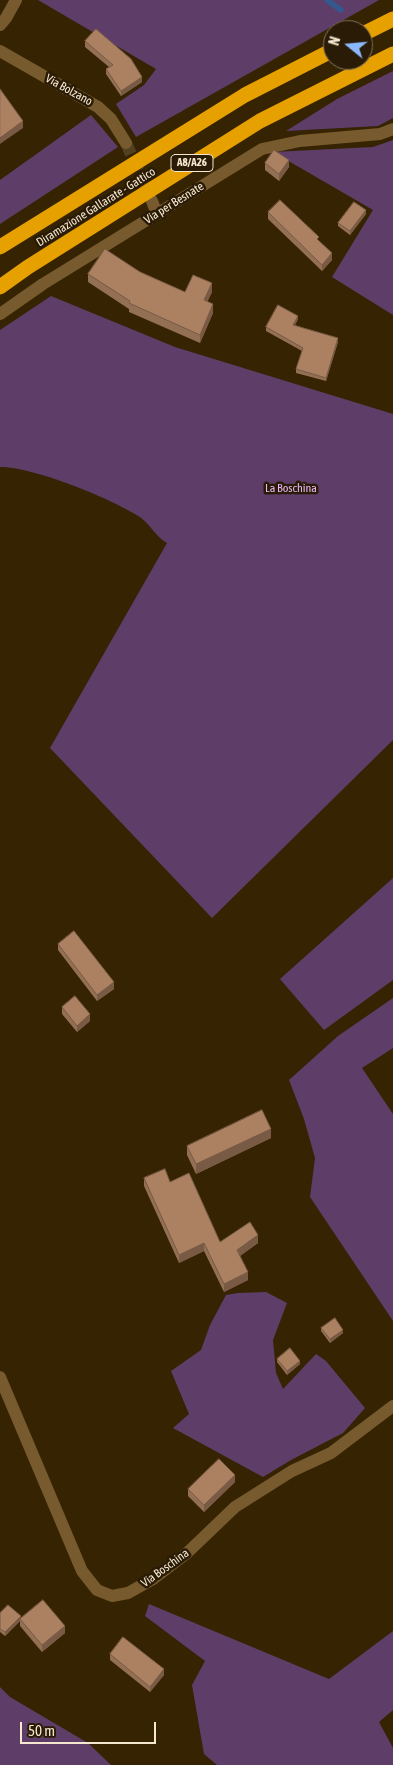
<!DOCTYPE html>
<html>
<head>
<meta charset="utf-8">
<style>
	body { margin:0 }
	#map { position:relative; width:393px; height:1765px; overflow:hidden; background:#362302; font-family:"Asap Condensed",sans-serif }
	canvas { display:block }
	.north { position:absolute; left:323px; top:20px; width:50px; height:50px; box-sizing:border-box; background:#291b05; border:1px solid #7b6d56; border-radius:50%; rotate:287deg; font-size:14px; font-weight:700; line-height:20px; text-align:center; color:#f6e7d0 }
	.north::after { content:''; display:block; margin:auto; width:18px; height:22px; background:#8bb9fc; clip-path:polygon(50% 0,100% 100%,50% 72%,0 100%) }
	.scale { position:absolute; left:20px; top:1722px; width:136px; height:22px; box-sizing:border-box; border:2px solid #f6e7d0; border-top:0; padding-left:6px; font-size:15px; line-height:18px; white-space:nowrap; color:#f6e7d0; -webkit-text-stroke:4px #291b05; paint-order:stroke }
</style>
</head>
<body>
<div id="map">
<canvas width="393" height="1765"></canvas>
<div class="north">N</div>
<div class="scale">50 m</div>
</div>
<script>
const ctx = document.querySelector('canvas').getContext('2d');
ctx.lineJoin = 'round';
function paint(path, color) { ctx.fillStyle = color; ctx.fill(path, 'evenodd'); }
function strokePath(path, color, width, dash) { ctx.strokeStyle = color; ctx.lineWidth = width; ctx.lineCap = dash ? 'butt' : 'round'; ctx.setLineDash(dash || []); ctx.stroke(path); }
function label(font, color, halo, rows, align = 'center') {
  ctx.font = font + ' "Asap Condensed",sans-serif'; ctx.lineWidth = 5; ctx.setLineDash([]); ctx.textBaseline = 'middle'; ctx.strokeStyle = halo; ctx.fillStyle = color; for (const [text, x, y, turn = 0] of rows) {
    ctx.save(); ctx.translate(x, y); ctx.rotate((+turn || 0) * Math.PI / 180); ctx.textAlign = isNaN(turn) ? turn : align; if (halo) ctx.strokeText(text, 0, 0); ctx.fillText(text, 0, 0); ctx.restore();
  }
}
paint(new Path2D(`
	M38 0H379L136 137 116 104 144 85 156 69Z
	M393 71V118L378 126 286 131 337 99Z
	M91 115 118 147 0 224V180Z
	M393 140V315L332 277 373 210 273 152 373 147Z
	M51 296 175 347 393 414V740L212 918 50 748 167 543C156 537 150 524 140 517 110 498 34 467 0 467V330Z
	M393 878V980L324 1030 280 979Z
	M393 998V1048L362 1068 393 1114V1321L310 1197 315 1158 304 1119 289 1080 338 1036Z
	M266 1292 287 1303 273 1340 276 1373 283 1389 316 1354 326 1361 365 1408 343 1433 291 1460 263 1477 173 1428 189 1414 171 1371 201 1350 210 1325 226 1295 238 1293Z
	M149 1604 329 1679 393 1631V1710L379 1722 393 1748V1765H217L204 1754 192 1685 205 1661 145 1616Z
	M0 1687 10 1697 88 1743 111 1765H0Z`), '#5e3e69');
strokePath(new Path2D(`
	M327 0 341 10`), '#33598e', 5.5);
strokePath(new Path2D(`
	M126 143 151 199`), '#534021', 12, [12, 6]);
strokePath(new Path2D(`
	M0 25 6 18 16 0
	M0 51 98 107 111 119 126 143
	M152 201 157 214
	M0 314 43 284 262 149 300 141 380 134 393 129
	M0 1377 82 1571 97 1590 112 1596 128 1593 153 1579 187 1553 235 1507 292 1471 331 1453 393 1406`), '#775b2f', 12);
strokePath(new Path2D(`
	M363 34 393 19
	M0 247 245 95 333 50
	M0 287 28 267 260 121 393 54`), '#e6a000', 15);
paint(new Path2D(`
	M85 41 142 82 121 96 106 74V69L109 67 85 47Z
	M265 163 289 167 279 181 265 170Z
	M268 212 319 241 332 260 322 271 268 219Z
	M366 214 350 235 338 226V223Z
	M140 272 185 292H212L207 302 213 313 200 343 129 312V309L88 282V274Z
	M298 319 295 325 338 342 326 381 296 373V369L302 351 266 331V327Z
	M58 944 114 989 97 1001 58 950Z
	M62 1007 90 1021 77 1032 62 1014Z
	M271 1138 196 1174 187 1155V1146Z
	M144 1178 170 1182 220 1242 258 1243 240 1256 248 1280 224 1292 204 1251 179 1263 144 1186Z
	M321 1328 343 1333 330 1343 321 1331Z
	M277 1359 300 1364 287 1375 277 1362Z
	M235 1482 204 1512 188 1496V1489Z
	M0 1613 21 1618 65 1633 42 1652 20 1626V1621L5 1636 0 1632Z
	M110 1654 164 1675 150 1692 110 1660Z`), '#936f54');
paint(new Path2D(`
	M142 77V82L121 96V91Z
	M23 121V128L0 144V138Z
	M289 160V167L279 181V174Z
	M366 210V214L350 235V231Z
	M332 253V260L322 271V265Z
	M212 283V292L204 309V300Z
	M213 304V313L200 343V335Z
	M298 316V319L293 328V325Z
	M338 338V342L326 381V378Z
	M114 982V989L97 1001V995Z
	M90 1014V1021L77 1032V1026Z
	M271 1129V1138L196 1174V1164Z
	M258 1235V1243L237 1258V1250Z
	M204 1243V1251L179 1263V1255Z
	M248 1272V1280L224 1292V1284Z
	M343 1330V1333L330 1343V1339Z
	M300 1361V1364L287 1375V1371Z
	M235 1475V1482L204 1512V1505Z
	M21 1616V1620L20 1619V1621L5 1636V1632Z
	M65 1626V1633L42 1652V1645Z
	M164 1669V1675L150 1692V1687Z`), '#785a45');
const building = new Path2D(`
	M96 29 131 59 142 77 121 91 106 69 113 65 85 41Z
	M0 89 23 121 0 138Z
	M274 150 289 160 279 174 265 163Z
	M280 200 319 237 317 239 332 253 322 265 268 212Z
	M354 202 366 210 350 231 338 223Z
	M105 249 140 272 185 292 193 275 212 283 204 300 213 304 200 335 129 303 130 301 88 274Z
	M278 305 298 316 293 325 338 338 326 378 296 369 303 348 266 327Z
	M74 931 114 982 97 995 58 944Z
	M75 996 90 1014 77 1026 62 1007Z
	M262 1110 271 1129 196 1164 187 1146Z
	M165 1169 170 1182 189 1173 220 1242 250 1222 258 1235 237 1250 248 1272 224 1284 204 1243 179 1255 144 1178Z
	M335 1318 343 1330 330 1339 321 1328Z
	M290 1348 300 1361 287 1371 277 1359Z
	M219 1459 235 1475 204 1505 188 1489Z
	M43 1600 65 1626 42 1645 20 1619Z
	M8 1605 21 1616 5 1632 0 1629V1613Z
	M123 1637 164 1669 150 1687 110 1654Z`);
paint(building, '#ab8162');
strokePath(building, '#785a45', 1);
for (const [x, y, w] of [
	[192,163,42]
]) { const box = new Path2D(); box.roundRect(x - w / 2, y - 8.5, w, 17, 4); ctx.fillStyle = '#291b05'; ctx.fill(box); strokePath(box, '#f6e7d0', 1); }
label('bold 11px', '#f6e7d0', null, [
	["A8/A26",192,163]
]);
label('12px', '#f6e7d0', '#291b05', [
	["Via Bolzano",69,90,29],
	["Via per Besnate",174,203,-32],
	["Diramazione Gallarate - Gattico",96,207,-32],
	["Via Boschina",165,1568,-36]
]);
label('12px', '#e8b7f8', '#291b05', [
	["La Boschina",291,488]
]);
</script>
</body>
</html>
